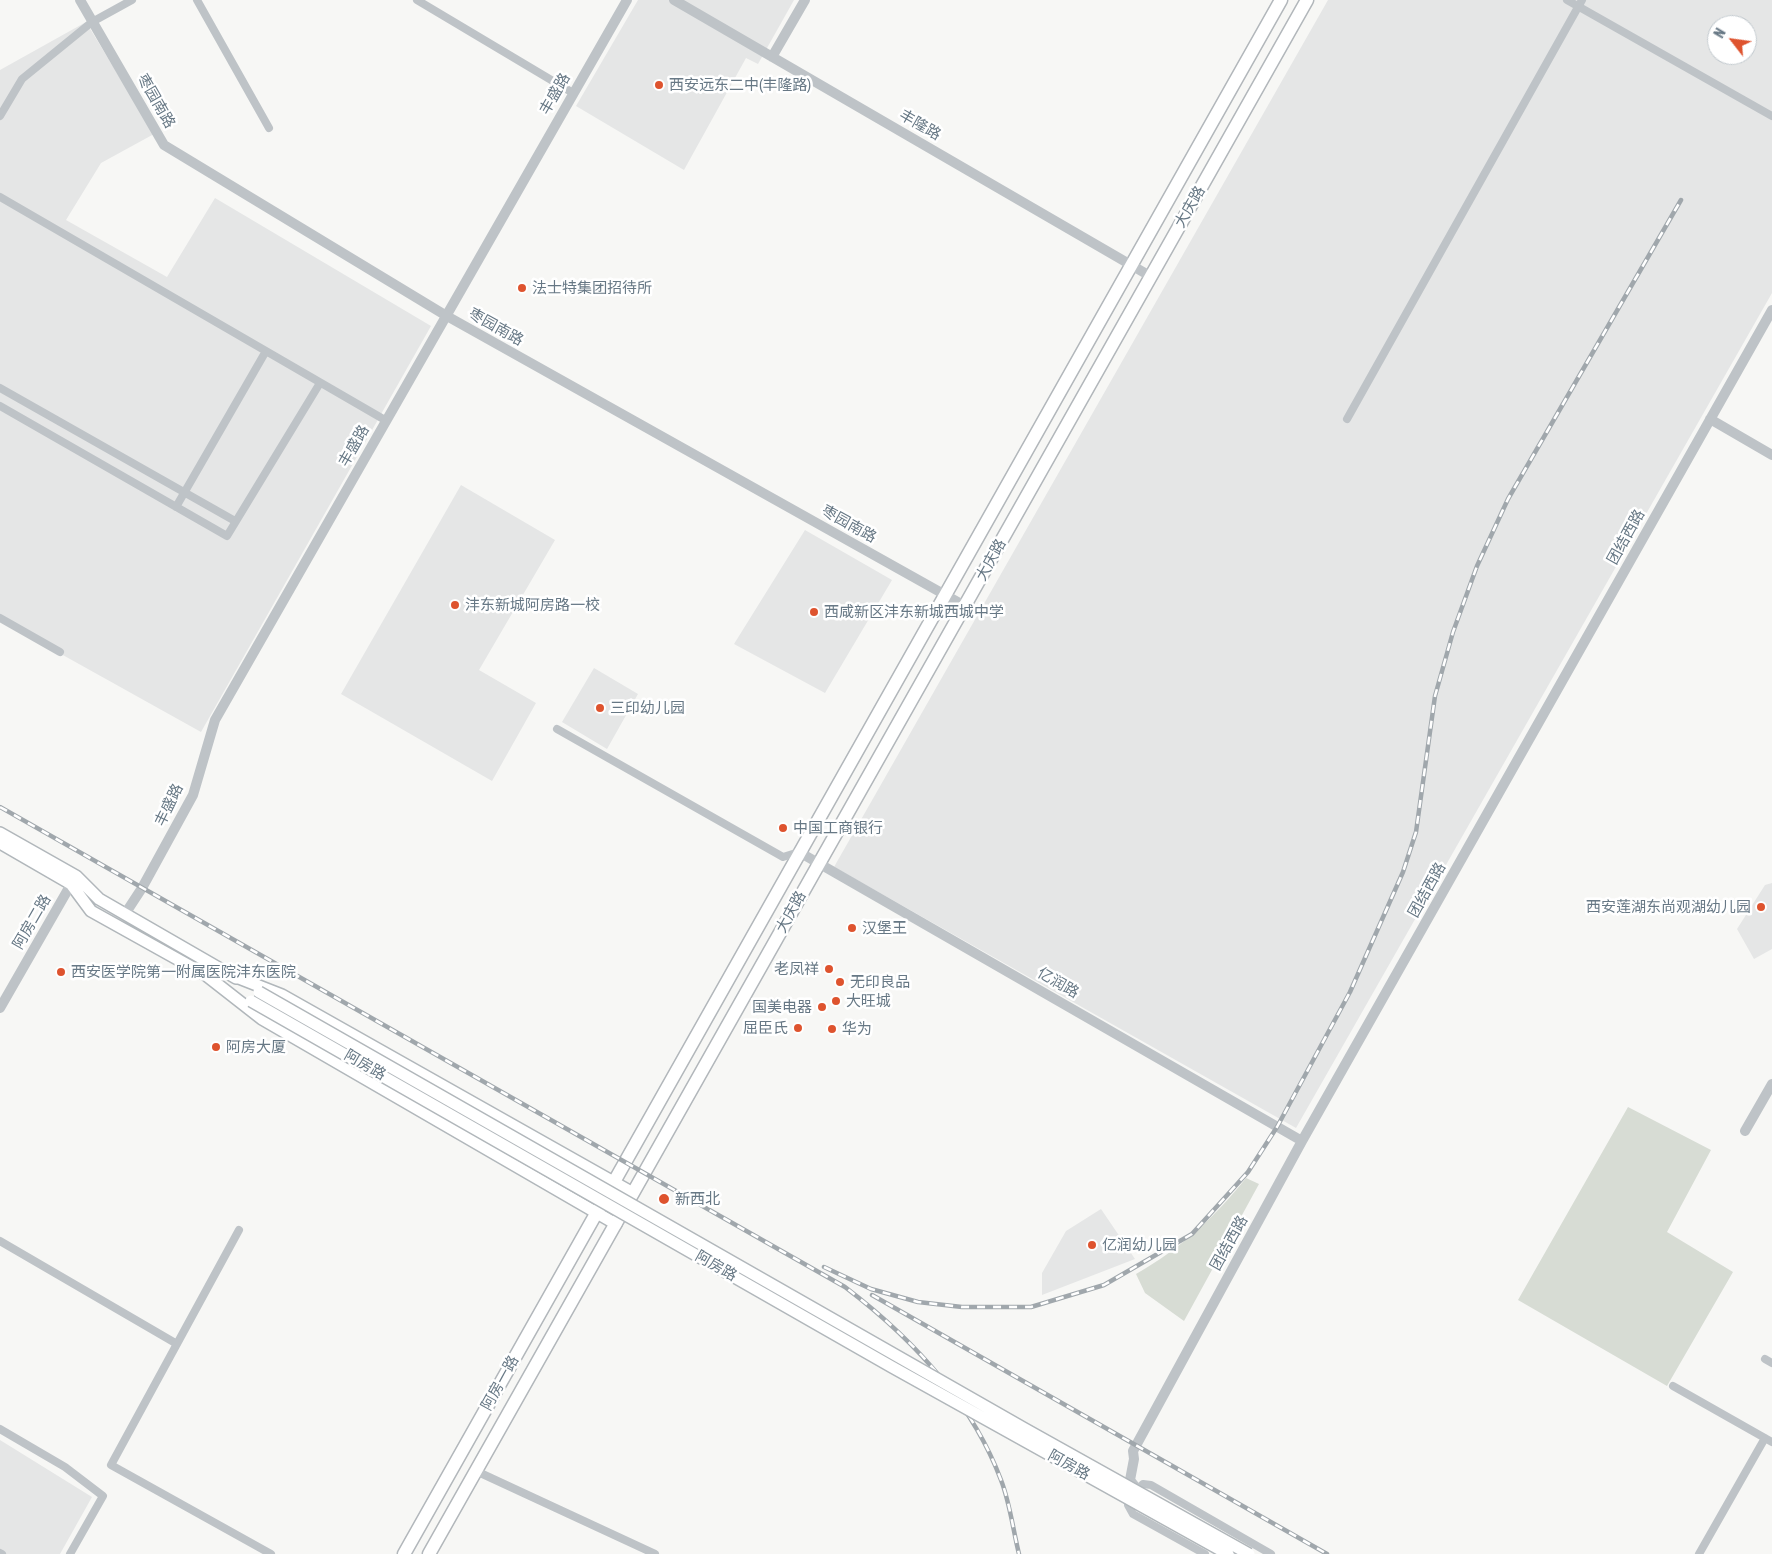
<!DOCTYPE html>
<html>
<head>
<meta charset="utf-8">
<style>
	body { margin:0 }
	#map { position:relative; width:1772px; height:1554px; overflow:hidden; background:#f7f7f5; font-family:"Asap Condensed",sans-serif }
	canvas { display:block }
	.north { position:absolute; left:1707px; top:15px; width:50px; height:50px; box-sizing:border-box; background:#fff; border:1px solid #c2c9ce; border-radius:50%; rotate:300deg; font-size:14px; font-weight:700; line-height:20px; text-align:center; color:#677885 }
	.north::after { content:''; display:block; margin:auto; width:18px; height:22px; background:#de532e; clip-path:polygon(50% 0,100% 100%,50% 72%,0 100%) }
</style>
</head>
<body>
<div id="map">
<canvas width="1772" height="1554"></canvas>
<div class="north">N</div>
</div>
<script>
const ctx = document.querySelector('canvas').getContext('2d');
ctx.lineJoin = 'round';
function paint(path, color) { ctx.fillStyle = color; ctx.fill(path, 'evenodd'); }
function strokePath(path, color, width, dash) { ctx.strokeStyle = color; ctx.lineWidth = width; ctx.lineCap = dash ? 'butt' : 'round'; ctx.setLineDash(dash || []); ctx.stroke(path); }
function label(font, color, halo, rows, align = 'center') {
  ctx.font = font + ' "Asap Condensed","Noto Sans SC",sans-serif'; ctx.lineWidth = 5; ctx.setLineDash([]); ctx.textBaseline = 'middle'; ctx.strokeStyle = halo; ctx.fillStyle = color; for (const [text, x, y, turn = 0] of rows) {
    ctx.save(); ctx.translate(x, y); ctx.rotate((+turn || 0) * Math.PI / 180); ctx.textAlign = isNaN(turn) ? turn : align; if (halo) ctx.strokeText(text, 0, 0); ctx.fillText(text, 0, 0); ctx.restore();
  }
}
paint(new Path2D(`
	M638 0H794L758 64 746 58 684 170 576 106Z
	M1328 0H1772V293L1296 1128 834 867ZM1717 25H1747V55H1717Z
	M86 22 154 134 101 163 66 220 167 277 215 198 431 326 201 732 0 620V70Z
	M461 485 555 540 479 670 536 703 492 781 341 694Z
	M805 530 892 580 825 693 734 644Z
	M594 668 638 694 607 749 562 722Z
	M1772 883V949L1754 959 1737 929 1765 885Z
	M1101 1209 1135 1259 1042 1295V1273L1066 1231Z
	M0 1440 92 1497 60 1554H0Z`), '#e5e6e6');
paint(new Path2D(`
	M1628 1107 1711 1150 1667 1232 1733 1272 1667 1386 1518 1300Z
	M1246 1178 1259 1184 1184 1321 1145 1293 1136 1274C1180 1249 1215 1217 1246 1178Z`), '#d7dcd4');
const secondary = new Path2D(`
	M0 833 76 876 99 899 236 978
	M0 843 71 884 91 911 213 979
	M231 975 282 995 633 1193
	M207 976 262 1019 616 1224`);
const primary = new Path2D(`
	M404 1554 1281 0
	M429 1554 1307 0`);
strokePath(secondary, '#b1b7bb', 14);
strokePath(primary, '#b2b7bb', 15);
strokePath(new Path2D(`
	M197 0 269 128
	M417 0 573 93
	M1567 0 1772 116
	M0 116 22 79 92 22 132 0
	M0 197 385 420
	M0 388 235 521
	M0 406 227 536 320 383
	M1347 419 1582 0
	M176 507 266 351
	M0 618 60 652
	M557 729 783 857 799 852
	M239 1230 111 1465 271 1554
	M0 1241 177 1344
	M1765 1359 1772 1363
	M1673 1386 1772 1442
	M0 1429 65 1467 103 1496 70 1554
	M476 1471 655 1554
	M0 1553 2 1554
	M1205 1554 1133 1514 1128 1505 1132 1494 1143 1484 1151 1485 1271 1554
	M1699 1554 1765 1438`), '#bec3c7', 8);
strokePath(new Path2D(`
	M80 0 164 145 445 315 965 606
	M674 0 1150 276
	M772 57 805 0
	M1710 419 1772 455
	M799 852 1302 1141
	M125 914 142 888 193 795 215 720 627 0
	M0 1008 74 879
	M1745 1131 1772 1084
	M1137 1489 1130 1480 1134 1459 1133 1451 1302 1141 1772 310`), '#bec3c7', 10);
strokePath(secondary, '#fff', 11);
strokePath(primary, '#fff', 12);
const rail = new Path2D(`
	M0 807 845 1287C912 1338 971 1400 1001 1480 1010 1503 1013 1530 1019 1554
	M824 1267 871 1289 918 1302 962 1307H1031L1104 1285 1192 1234 1248 1172 1277 1127 1350 992 1403 872 1416 832 1435 696 1453 632 1477 566 1508 499 1681 200
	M872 1295 1327 1554`);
strokePath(rail, '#a0a7ac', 4.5);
strokePath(rail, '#fff', 2.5, [8]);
const secondaryBridge = new Path2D(`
	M259 992 1025 1429 1249 1554
	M251 1001 892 1367 1228 1554`);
strokePath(secondaryBridge, '#b1b7bb', 14, []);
strokePath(secondaryBridge, '#fff', 11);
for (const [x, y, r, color] of [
	[659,85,5,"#de532e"],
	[522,288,5,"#de532e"],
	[455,605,5,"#de532e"],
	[814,612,5,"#de532e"],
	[600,708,5,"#de532e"],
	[783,828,5,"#de532e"],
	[1761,907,5,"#de532e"],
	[852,928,5,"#de532e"],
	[829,969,5,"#de532e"],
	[61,972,5,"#de532e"],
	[840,982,5,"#de532e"],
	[836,1001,5,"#de532e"],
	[822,1007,5,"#de532e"],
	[798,1028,5,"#de532e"],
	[832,1029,5,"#de532e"],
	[216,1047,5,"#de532e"],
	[664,1199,6,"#de532e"],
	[1092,1245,5,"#de532e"]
]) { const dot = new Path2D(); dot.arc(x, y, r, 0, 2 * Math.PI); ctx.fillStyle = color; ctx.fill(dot); strokePath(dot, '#fff', 2); }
label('15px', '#677885', '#fff', [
	["西安远东二中(丰隆路)",669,85],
	["法士特集团招待所",532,288],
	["沣东新城阿房路一校",465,605],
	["西咸新区沣东新城西城中学",824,612],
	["三印幼儿园",610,708],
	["中国工商银行",793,828],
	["西安莲湖东尚观湖幼儿园",1751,907,"right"],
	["汉堡王",862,928],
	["老凤祥",819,969,"right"],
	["西安医学院第一附属医院沣东医院",71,972],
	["无印良品",850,982],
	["大旺城",846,1001],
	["国美电器",812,1007,"right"],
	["屈臣氏",788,1028,"right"],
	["华为",842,1029],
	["阿房大厦",226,1047],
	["新西北",675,1199],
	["亿润幼儿园",1102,1245]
], 'left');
label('15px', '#677885', '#fff', [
	["丰盛路",555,94,-60],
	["枣园南路",156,101,60],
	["丰隆路",920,125,30],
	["大庆路",1190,207,-60],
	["枣园南路",496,327,29],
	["丰盛路",354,446,-60],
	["枣园南路",849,524,29],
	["团结西路",1626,537,-61],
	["大庆路",991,560,-61],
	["丰盛路",169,805,-64],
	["团结西路",1427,890,-61],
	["大庆路",791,912,-61],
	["阿房二路",32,922,-60],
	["亿润路",1058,983,30],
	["阿房路",365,1065,30],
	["团结西路",1229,1243,-61],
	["阿房路",716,1266,30],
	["阿房一路",500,1383,-61],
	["阿房路",1069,1465,29]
]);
</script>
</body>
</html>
